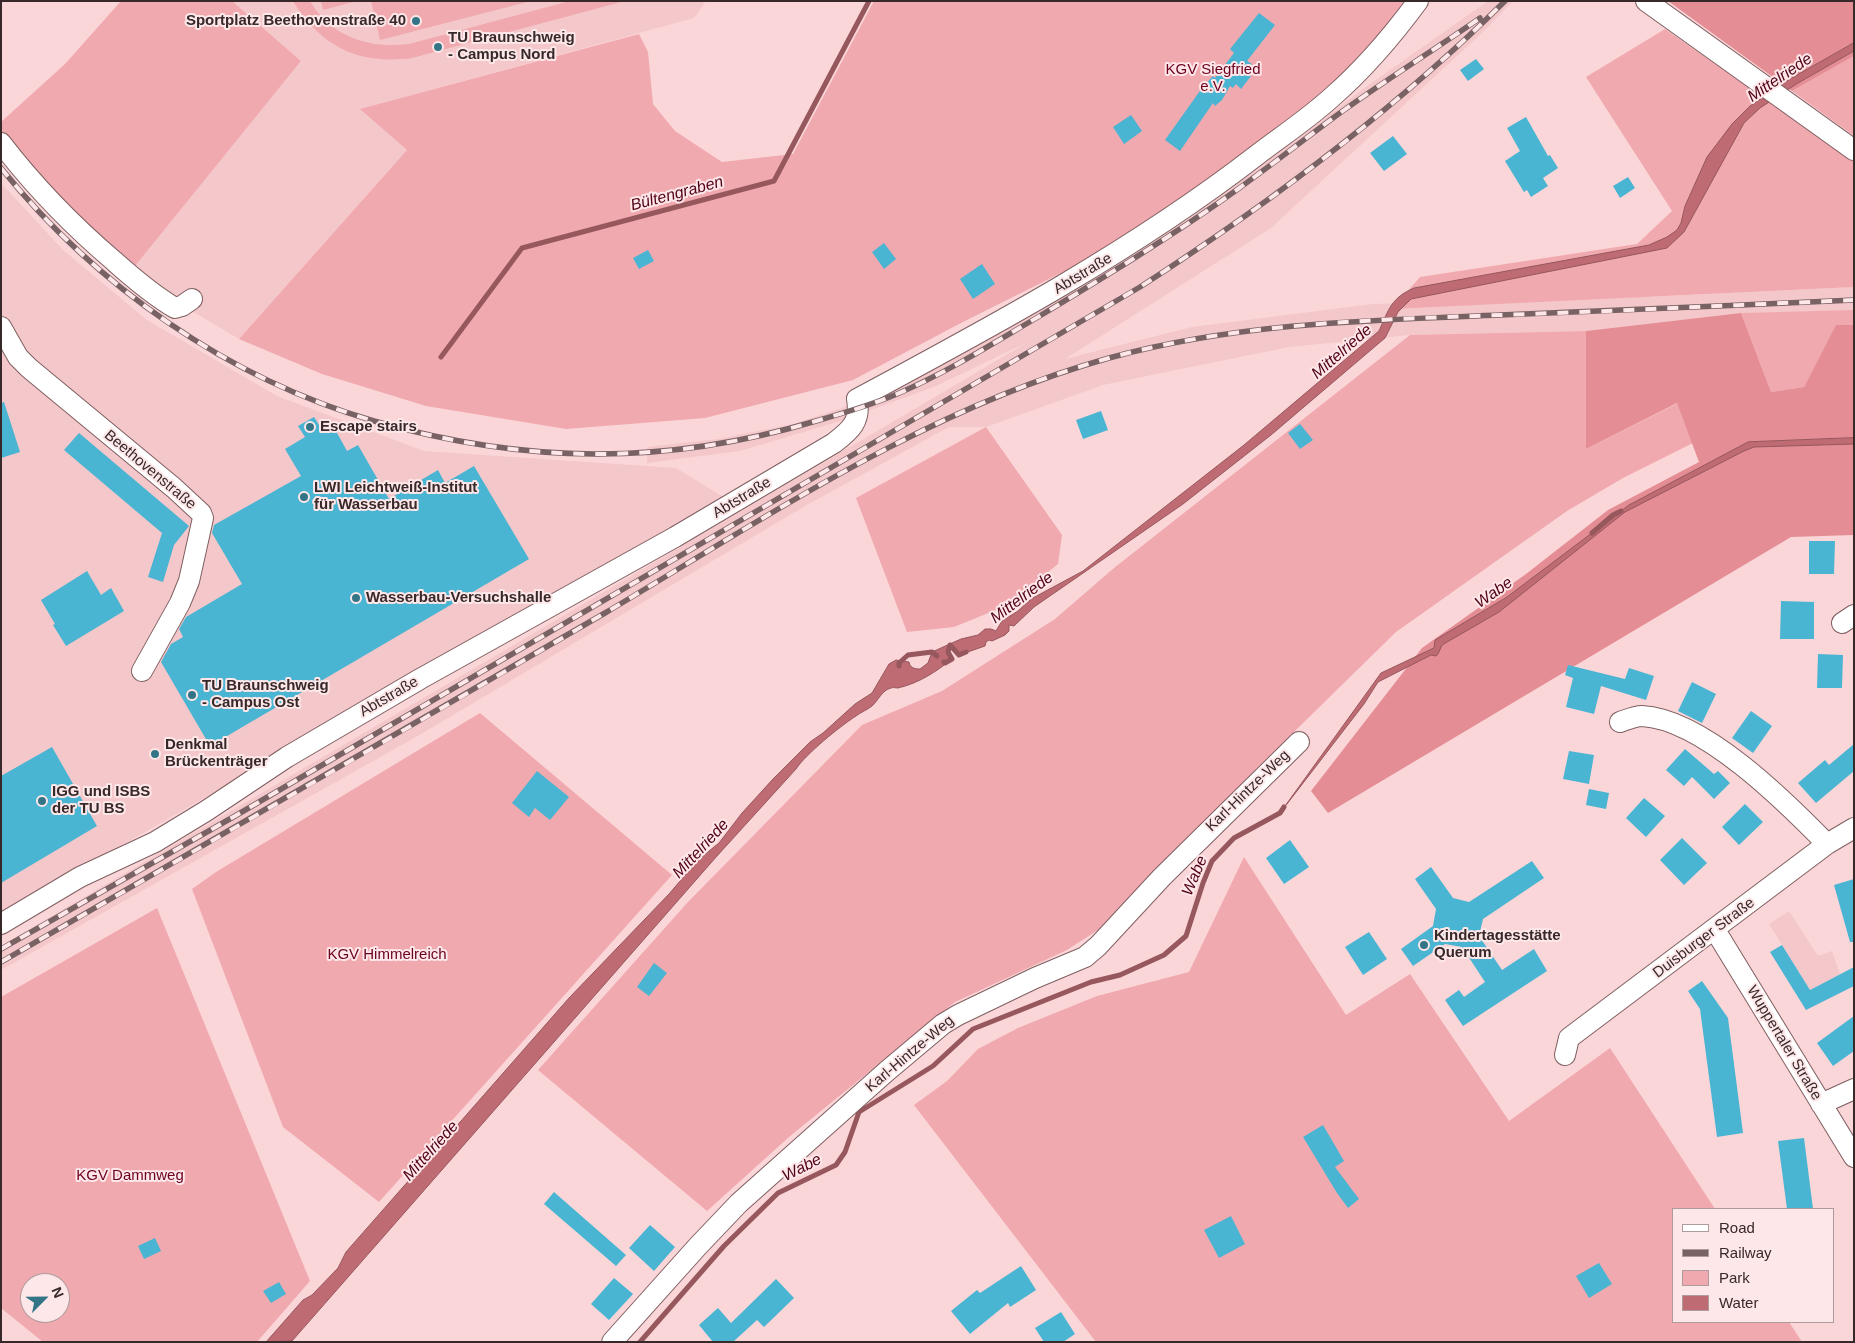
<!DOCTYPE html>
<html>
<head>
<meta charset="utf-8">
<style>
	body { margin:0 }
	#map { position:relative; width:1855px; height:1343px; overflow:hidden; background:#fbd6d8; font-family:Helvetica,sans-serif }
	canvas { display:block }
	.frame { position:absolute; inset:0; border:2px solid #37292a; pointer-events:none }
	.legend { position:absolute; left:1672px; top:1208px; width:162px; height:115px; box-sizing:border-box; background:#fee7e8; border:1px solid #ae9b9c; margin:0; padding:6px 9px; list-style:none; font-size:15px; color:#37292a }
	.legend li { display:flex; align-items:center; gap:10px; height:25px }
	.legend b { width:25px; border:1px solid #ae9b9c }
	.north { position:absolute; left:20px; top:1273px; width:50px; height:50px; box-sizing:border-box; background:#fee7e8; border:1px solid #ae9b9c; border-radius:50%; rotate:67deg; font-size:14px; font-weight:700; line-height:20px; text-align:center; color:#37292a }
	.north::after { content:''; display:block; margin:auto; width:18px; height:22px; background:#337587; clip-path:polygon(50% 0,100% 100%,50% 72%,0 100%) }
</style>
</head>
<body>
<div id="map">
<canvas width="1855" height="1343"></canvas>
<div class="frame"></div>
<ul class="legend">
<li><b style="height:6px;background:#fff"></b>Road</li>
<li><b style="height:6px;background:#786264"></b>Railway</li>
<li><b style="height:14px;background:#f0a9af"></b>Park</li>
<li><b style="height:14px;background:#be6b73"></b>Water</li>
</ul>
<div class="north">N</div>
</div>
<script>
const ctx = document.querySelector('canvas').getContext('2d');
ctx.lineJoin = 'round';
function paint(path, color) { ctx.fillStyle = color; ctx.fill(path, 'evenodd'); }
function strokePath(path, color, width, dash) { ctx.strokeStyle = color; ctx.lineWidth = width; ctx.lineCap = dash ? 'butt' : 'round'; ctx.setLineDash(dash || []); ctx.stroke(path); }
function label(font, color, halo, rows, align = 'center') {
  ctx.font = font + ' Helvetica,sans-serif'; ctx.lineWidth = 4; ctx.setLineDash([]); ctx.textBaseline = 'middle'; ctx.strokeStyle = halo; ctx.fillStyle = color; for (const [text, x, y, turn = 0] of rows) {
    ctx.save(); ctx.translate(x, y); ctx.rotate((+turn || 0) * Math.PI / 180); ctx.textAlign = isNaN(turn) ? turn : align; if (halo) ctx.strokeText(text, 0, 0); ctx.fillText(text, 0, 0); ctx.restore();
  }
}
paint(new Path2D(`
	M232 1H706L694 18 361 109 407 150 239 339 197 314 171 295 131 271 301 61Z
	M1488 1H1513L1485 30 1271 228 1065 359 1192 327 1373 304 1670 296 1854 287V311L1741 313 1586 331 1410 335 1289 347 1103 385 986 427H949L805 506 416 737 1 970V946L689 542 1028 342 936 386 844 420 740 451 647 463V447L718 439 793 424 842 408 866 398 1238 181 1370 84Z
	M1 183 63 250 147 320 277 396 424 451 676 468 725 498 1 915Z
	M1789 911 1818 956 1832 951 1840 974 1810 990 1769 924Z`), '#f4c7ca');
paint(new Path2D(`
	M121 1H232L301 61 131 271 1 137V122L65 64Z
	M293 1H310C331 37 369 49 409 44L570 1H625L412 58C359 65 321 47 293 1Z
	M321 1H357L323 10Z
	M371 1H531L380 40Z
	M874 1H1404L1364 55 1310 103 1194 193 1097 255 961 323 853 380 705 418 566 429 426 406 322 374 239 339 407 150 360 109 639 34 648 52 653 104 675 131 722 162 793 154Z
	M1665 29 1854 161V287L1392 309 1420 277 1637 244 1672 211 1586 77Z
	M1854 56V136L1792 91Z
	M1854 310V325L1836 326 1804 387 1771 392 1741 313Z
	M1586 331V449L1678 403 1693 443 1623 478 1567 511 1396 632 1250 775 1101 928 1067 950 955 1002 789 1137 707 1211 538 1070 688 902 862 725 942 691 1055 619 1114 568 1410 335Z
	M986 427 1062 535 1058 564 1008 605 954 627 907 632 856 498Z
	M480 713 672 875 379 1202 283 1127 192 889 216 872Z
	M1244 857 1346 1015 1410 974 1509 1121 1610 1048 1715 1209H1674V1322H1789L1802 1342H1096L914 1105 947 1081 978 1049 1018 1028 1097 996 1189 972Z
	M157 908 310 1281 257 1342H43L1 1308V997ZM30 1283H60V1313H30Z`), '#f0a9af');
paint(new Path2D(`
	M1668 1H1854V56L1792 91Z
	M1741 313 1771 392 1804 387 1836 325H1854V535L1791 537 1328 813 1311 791 1422 648 1526 574 1608 510 1699 462 1677 403 1586 449V331Z`), '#e48d95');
const water = new Path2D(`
	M1854 43V51L1798 83 1760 108 1744 123 1684 232 1667 248 1411 299 1398 312 1385 338 1271 435 1183 504 1034 607 1014 626 1009 625V631L1005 635 992 641 989 640 986 642 985 646 959 655 950 646 948 652 952 659C936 672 919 683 898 688 896 688 893 687 891 688 882 690 878 701 872 706 867 710 861 712 856 716 839 727 806 754 796 769L717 856 292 1341 266 1342 303 1300 312 1295 338 1268 346 1252 569 998 669 894 698 860 719 843 742 813 773 779 810 742 823 733 855 704 872 693 889 664 896 660 909 662C910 668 915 669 920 669L928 663 932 652 961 639 978 635 985 629H991L996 631 1002 621 1018 611 1031 599 1083 571 1244 445 1379 331C1389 309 1391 298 1414 288L1649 245 1667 237 1677 230 1681 223 1685 206 1707 157 1732 124 1750 106 1785 82Z
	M1854 438V444L1754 447 1744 451 1625 512 1499 612 1442 645 1438 654 1436 656 1431 655 1378 682 1364 704 1280 813 1381 673 1434 648 1435 640 1507 597 1629 505 1748 442Z`);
paint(water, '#be6b73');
strokePath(water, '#96575d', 1);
strokePath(new Path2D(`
	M441 357 522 248 774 181 869 1
	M1592 533 1613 515 1621 511
	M944 662 945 663 952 659 948 652 950 645 959 655 966 652
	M899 666V663L908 655 932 652 937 656
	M640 1342 724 1246 778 1193 836 1165 845 1152 859 1112 933 1066 973 1029 1091 982 1120 975 1164 955 1186 936 1203 883 1212 861 1234 838 1280 813 1284 807`), '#96575d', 5);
paint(new Path2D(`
	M1259 13 1275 25 1247 61 1252 64 1246 72 1251 76 1241 89 1236 84 1233 88 1230 86 1222 100 1215 106 1213 103 1180 151 1165 140 1202 88 1213 76 1215 78 1234 53 1230 49Z
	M1476 59 1484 69 1468 81 1460 70Z
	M1131 115 1142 131 1124 144 1113 127Z
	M1526 117 1548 156 1550 155 1558 168 1543 178 1548 186 1531 197 1527 190 1524 192 1505 161 1520 151 1507 128Z
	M1393 136 1407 154 1384 171 1370 153Z
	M1628 177 1635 188 1620 198 1613 186Z
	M884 243 896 259 884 269 872 252Z
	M648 250 654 261 639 269 633 258Z
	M982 264 995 284 973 299 960 279Z
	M4 402 20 452 1 458V403Z
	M1101 411 1108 430 1083 439 1076 420Z
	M314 417 321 428 331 422 347 451 358 445 389 499 438 470 445 483 474 466 529 559 210 746 161 662 171 644 183 637 179 629 186 617 242 584 212 533 214 525 301 476 285 449 305 437 298 426Z
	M1300 424 1313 440 1300 449 1288 433Z
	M79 433 189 526 174 545 163 582 148 577 162 533 64 450Z
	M1809 541H1835L1834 574H1809Z
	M87 571 101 595 111 588 124 611 66 646 53 625 55 624 41 600Z
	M1781 601 1814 602V639H1780Z
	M1818 654 1843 655 1842 688H1817Z
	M1568 665 1625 679 1629 668 1654 676 1646 700 1601 686 1594 714 1566 707 1573 678 1565 675Z
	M1692 682 1716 694 1702 723 1678 711Z
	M1751 711 1772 726 1753 753 1732 738Z
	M1854 744V771L1816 803 1798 783 1825 760 1829 765Z
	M52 747 97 826 1 883V776Z
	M1685 749 1714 774 1718 771 1730 783 1714 799 1692 777 1684 786 1666 770Z
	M1569 751 1594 755 1589 784 1563 779Z
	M537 771 569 797 550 820 535 808 529 817 512 803Z
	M1589 789 1609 793 1606 809 1586 805Z
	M1644 798 1665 816 1646 837 1626 818Z
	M1745 804 1763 822 1739 845 1722 827Z
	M1682 838 1707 863 1684 885 1660 860Z
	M1290 840 1309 867 1284 884 1266 858Z
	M1532 861 1544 878 1483 919 1479 936 1502 970 1534 949 1547 971 1463 1026 1445 1000 1459 990 1464 997 1485 982 1462 947 1445 944 1413 966 1401 949 1433 926 1436 909 1415 879 1431 867 1453 898 1469 902Z
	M1854 879V942H1850L1834 885Z
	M1369 932 1387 959 1363 975 1345 947Z
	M1782 945 1810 990 1854 967V986L1806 1010 1770 952Z
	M654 963 667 973 649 996 637 987Z
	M1702 981 1728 1018 1743 1133 1717 1137 1700 1009 1688 991Z
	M1854 1016V1051L1833 1066 1817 1043Z
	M1323 1125 1344 1161 1335 1167 1359 1199 1348 1208 1337 1193 1303 1137Z
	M1804 1138 1813 1209H1787L1778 1141Z
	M554 1192 626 1255 616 1266 544 1204Z
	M1231 1216 1245 1244 1219 1258 1204 1230Z
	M650 1225 675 1247 654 1271 629 1248Z
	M155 1238 161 1251 144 1259 138 1246Z
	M1599 1263 1612 1284 1589 1298 1576 1276Z
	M1021 1266 1036 1290 1010 1307 1008 1303 970 1334 951 1311 977 1290 980 1293Z
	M614 1278 633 1294 609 1320 591 1304Z
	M776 1279 794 1298 764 1327 757 1320 733 1342H713L699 1325 718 1308 731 1323Z
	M279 1282 286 1294 271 1303 263 1291Z
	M1061 1312 1075 1334 1063 1342H1044L1035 1328Z`), '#49b5d2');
const minor = new Path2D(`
	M1646 1 1854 150
	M1 143C34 186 73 226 114 261 133 278 153 295 175 308L182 306 192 299
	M1 327 18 357 29 368 174 488 201 513 203 518 189 581 180 603 142 671
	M1842 623 1854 615
	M1620 722C1626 720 1635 716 1642 716 1703 719 1786 802 1827 844
	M1 924 80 877 155 842 206 811 287 757 420 679 675 537 834 443C851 430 861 421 857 399 995 325 1133 251 1257 155 1282 136 1309 118 1332 97 1364 69 1393 35 1418 1
	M1715 930 1854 1157
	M1565 1055 1569 1038 1827 844 1854 828
	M1821 1104 1854 1089
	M612 1342 698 1246 739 1203 887 1071 943 1024 958 1015 1035 978 1085 957 1098 946 1162 877 1299 742`);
strokePath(minor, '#7f5f61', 22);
strokePath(minor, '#fff', 20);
const rail = new Path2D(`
	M1 168C96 286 229 379 374 421 525 464 665 466 816 421 844 413 871 405 897 394 946 373 992 344 1038 317 1106 276 1174 235 1238 189 1270 166 1301 142 1333 118 1381 83 1431 52 1480 18
	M1 949 235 816 1140 287C1270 203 1395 110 1505 1
	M1 962C203 846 405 730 605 613 767 517 926 409 1109 358 1237 323 1369 320 1500 315 1618 311 1736 305 1854 300`);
strokePath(rail, '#786264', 5.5);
strokePath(rail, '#fee7e8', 4, [11]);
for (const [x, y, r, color] of [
	[416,21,5,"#337587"],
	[438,47,5,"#337587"],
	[310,427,5,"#337587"],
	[304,497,5,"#337587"],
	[356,598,5,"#337587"],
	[192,695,5,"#337587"],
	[155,754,5,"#337587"],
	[42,801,5,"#337587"],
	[1424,945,5,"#337587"]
]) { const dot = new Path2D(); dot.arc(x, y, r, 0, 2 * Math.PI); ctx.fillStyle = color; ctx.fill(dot); strokePath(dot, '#fee7e8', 2); }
label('bold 15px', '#37292a', '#fee7e8', [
	["Sportplatz Beethovenstraße 40",406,21,"right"],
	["TU Braunschweig",448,38],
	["- Campus Nord",448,55],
	["Escape stairs",320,427],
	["LWI Leichtweiß-Institut",314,488],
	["für Wasserbau",314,505],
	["Wasserbau-Versuchshalle",366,598],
	["TU Braunschweig",202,686],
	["- Campus Ost",202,703],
	["Denkmal",165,745],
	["Brückenträger",165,762],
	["IGG und ISBS",52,792],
	["der TU BS",52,809],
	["Kindertagesstätte",1434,936],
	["Querum",1434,953]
], 'left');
label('15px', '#6b0021', '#fee7e8', [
	["KGV Siegfried",1213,70],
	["e.V.",1213,87],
	["KGV Himmelreich",387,955],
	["KGV Dammweg",130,1176]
]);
label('15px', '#37292a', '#fee7e8', [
	["Abtstraße",1083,274,-31],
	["Beethovenstraße",150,470,40],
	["Abtstraße",742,498,-31],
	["Abtstraße",389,697,-30],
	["Karl-Hintze-Weg",1248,791,-44],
	["Duisburger Straße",1704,938,-37],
	["Wuppertaler Straße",1784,1043,59],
	["Karl-Hintze-Weg",910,1054,-40]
]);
label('italic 16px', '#520318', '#fee7e8', [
	["Mittelriede",1780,78,-34],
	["Bültengraben",677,194,-15],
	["Mittelriede",1342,352,-41],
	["Wabe",1494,593,-35],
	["Mittelriede",1022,598,-37],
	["Mittelriede",701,849,-47],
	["Wabe",1195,876,-67],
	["Mittelriede",431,1151,-48],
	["Wabe",802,1168,-27]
]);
</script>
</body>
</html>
